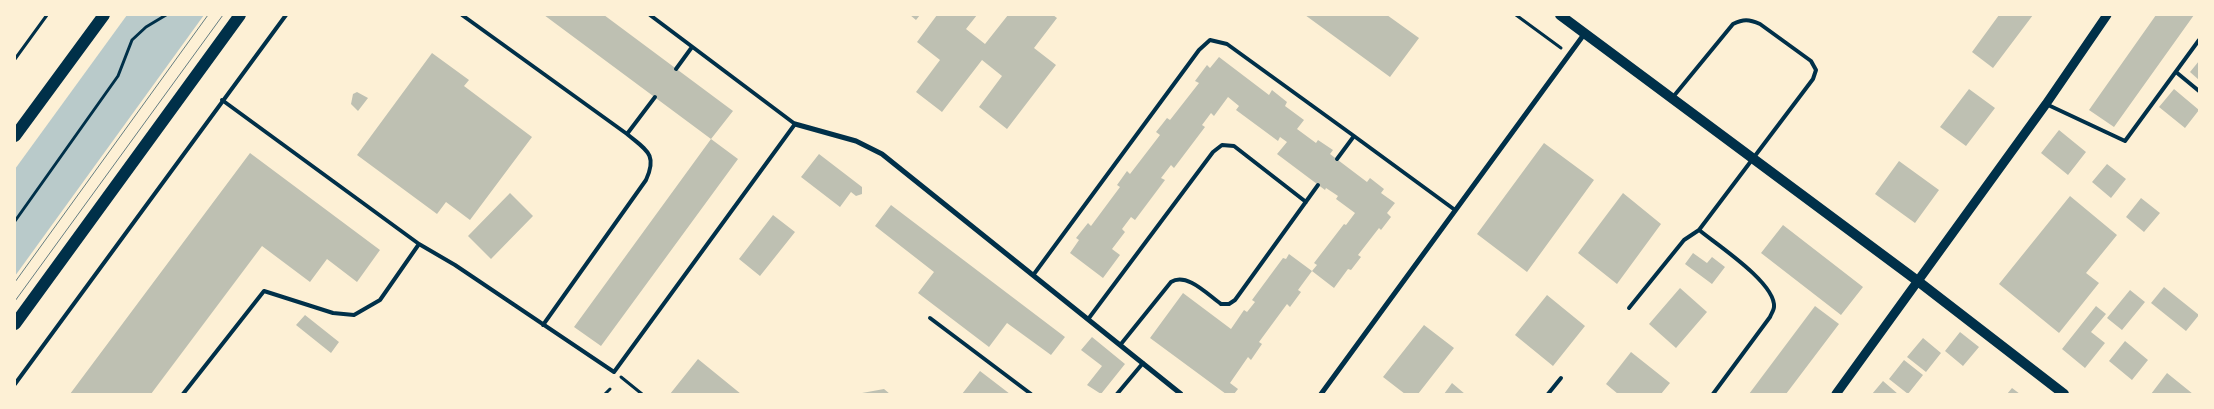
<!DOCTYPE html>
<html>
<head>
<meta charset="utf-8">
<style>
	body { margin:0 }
	#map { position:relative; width:2214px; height:409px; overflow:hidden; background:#fdf0d5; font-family:"Times New Roman",serif }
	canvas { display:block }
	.frame { position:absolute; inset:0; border:16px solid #fdf0d5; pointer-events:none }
</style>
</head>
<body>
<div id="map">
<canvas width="2214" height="409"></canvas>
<div class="frame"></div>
</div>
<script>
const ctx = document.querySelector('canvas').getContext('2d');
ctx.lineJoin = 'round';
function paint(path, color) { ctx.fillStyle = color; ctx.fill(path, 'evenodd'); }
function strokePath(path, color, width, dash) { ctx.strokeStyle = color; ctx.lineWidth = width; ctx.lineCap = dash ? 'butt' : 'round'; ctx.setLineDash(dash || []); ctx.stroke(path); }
paint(new Path2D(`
	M127 15H204L15 276V169Z`), '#b9caca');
paint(new Path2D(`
	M544 15H604L733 111 711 139Z
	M910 15H920L916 20Z
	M937 15H977L966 29 985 44 1008 15H1053L1057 18 1034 48 1056 65 1007 129 979 107 1002 76 982 60 942 112 916 92 940 60 917 42Z
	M1305 15H1387L1419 38 1390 77Z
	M1999 15H2033L1993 68 1972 52Z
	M2156 15H2194L2114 127 2089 110Z
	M432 53 469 80 464 86 532 137 470 220 446 202 437 214 357 155Z
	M1219 57 1269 95 1272 90 1287 102 1285 106 1304 120 1297 129 1316 143 1318 140 1333 150 1330 154 1367 182 1370 178 1384 189 1381 193 1395 203 1387 213 1391 217 1381 230 1379 228 1358 255 1361 257 1351 270 1348 269 1334 288 1312 271 1317 265 1314 263 1344 224 1346 225 1355 213 1336 199 1338 196 1326 188 1325 190 1277 154 1287 142 1280 137 1278 141 1236 110 1239 106 1228 97 1214 116 1211 113 1202 125 1205 127 1174 168 1171 165 1161 178 1165 180 1135 220 1131 217 1122 229 1125 232 1112 249 1120 255 1103 278 1070 253 1079 240 1076 238 1088 223 1091 226 1120 187 1117 185 1127 171 1130 174 1160 135 1156 132 1167 118 1170 120 1199 83 1195 81 1207 65 1210 68Z
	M2199 61V80L2190 72Z
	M1969 89 1995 108 1966 146 1940 127Z
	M2174 89 2199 110 2185 128 2159 107Z
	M357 92 368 98 358 111 351 104 353 94Z
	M2059 130 2086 152 2068 175 2041 153Z
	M711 139 738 159 601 346 574 327Z
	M1544 143 1594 180 1527 272 1477 234Z
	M250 153 380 250 357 282 327 259 310 282 262 246 151 394H70Z
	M819 154 862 187V194L856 196 851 192 840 207 801 177Z
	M1899 161 1939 190 1915 223 1875 194Z
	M2107 164 2126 179 2111 198 2092 182Z
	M510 193 533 216 491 259 468 236Z
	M1623 193 1661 224 1617 284 1578 253Z
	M2070 196 2117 235 2086 273 2099 283 2059 333 1999 284Z
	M2141 198 2160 213 2144 232 2126 217Z
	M891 205 1065 337 1051 355 1007 323 989 347 918 293 934 272 875 226Z
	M773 215 795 232 760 276 739 259Z
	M1783 225 1863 287 1841 315 1761 253Z
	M1693 253 1707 263 1712 257 1725 267 1712 284 1685 264Z
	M1289 254 1312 271 1298 290 1301 292 1290 307 1287 304 1259 342 1262 344 1251 360 1248 357 1230 383 1238 389 1234 394H1226L1150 338 1183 293 1231 329 1244 310 1247 312 1255 302 1252 300 1283 258 1286 259Z
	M2164 287 2199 315 2186 331 2151 303Z
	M1680 288 1707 312 1676 348 1649 324Z
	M2130 290 2145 302 2122 330 2107 318Z
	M1547 295 1585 326 1553 366 1515 335Z
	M1815 306 1839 324 1786 394H1749Z
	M2096 306 2106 314 2091 332 2105 343 2085 368 2062 349Z
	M305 315 339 342 331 353 296 325Z
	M1424 325 1454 348 1418 394H1405L1383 377Z
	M1960 332 1979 347 1963 366 1945 351Z
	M1092 337 1125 364 1101 394 1087 385 1102 366 1081 350Z
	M1923 338 1941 353 1926 372 1907 357Z
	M2125 341 2148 360 2132 380 2109 361Z
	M1631 352 1670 383 1661 394H1618L1606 384Z
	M698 359 741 394H670Z
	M1904 360 1923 375 1908 394 1889 379Z
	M980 371 1010 394H962Z
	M2167 373 2193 394H2151Z
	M1883 381 1898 394H1872Z
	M1452 383 1465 394H1444Z
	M2012 388 2020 394H2007Z
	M884 389 890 394H862V393Z`), '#bec0b2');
strokePath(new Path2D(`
	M1516 15 1561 48
	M15 59 47 15
	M15 221 118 76 132 40 146 27 166 15
	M621 377 642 394
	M605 394 610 389`), '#003049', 3);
strokePath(new Path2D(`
	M462 15 627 134C646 150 658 154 646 180L543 325
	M676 69 692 47
	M2176 72 2199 91
	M1673 97 1733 24C1743 19 1749 19 1760 24L1811 61 1816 70 1813 79 1699 230C1716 244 1776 283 1774 307 1774 310 1771 314 1770 317L1713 394
	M222 100 419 244 455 265 614 372 795 124 650 15
	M2046 104 2125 141 2199 40
	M627 134 655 97
	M1337 159 1354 136 1455 210
	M1034 274 1199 50 1210 40 1227 44 1354 136
	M1629 308 1684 240 1699 230
	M930 318 1031 394
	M1089 318 1213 152 1222 145 1234 146 1306 202
	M1121 344 1171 282C1187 272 1208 295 1221 304H1229L1235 300 1318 185
	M15 384 286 15
	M183 394 264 291 333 313 354 315 380 300 419 244
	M1117 394 1143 363
	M1548 394 1561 378`), '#003049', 4);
strokePath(new Path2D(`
	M795 124 856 141 882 154 1181 394
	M1321 394 1585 33`), '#003049', 5);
strokePath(new Path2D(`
	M1836 394 2046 104 2107 15`), '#003049', 9);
strokePath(new Path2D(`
	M1560 15 1919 282 2064 394`), '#003049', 10);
strokePath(new Path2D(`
	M15 136 104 15
	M15 324 240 15`), '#003049', 12);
strokePath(new Path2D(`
	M15 282 208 15
	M15 301 223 15`), '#657d81', 1);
</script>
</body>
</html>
